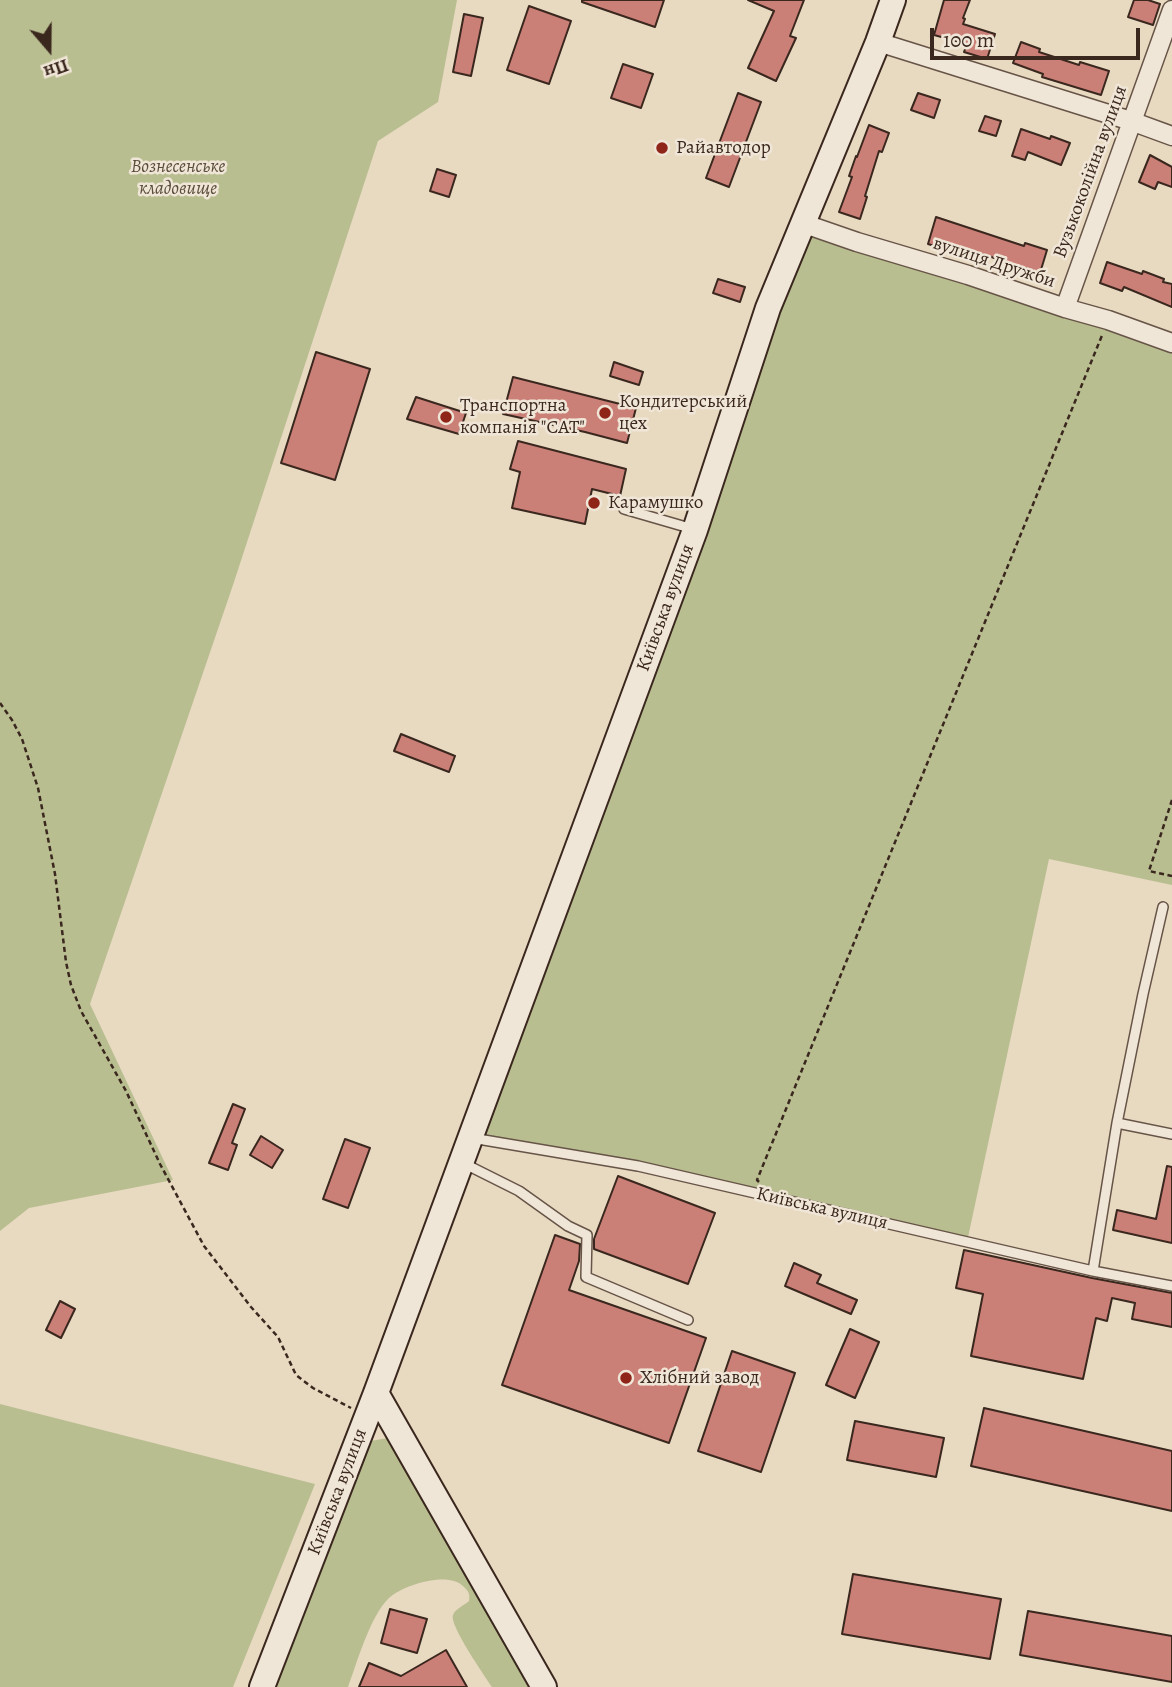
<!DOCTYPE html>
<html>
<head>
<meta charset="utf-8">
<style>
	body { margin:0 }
	#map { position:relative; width:1172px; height:1687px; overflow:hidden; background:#e8d9c1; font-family:Alegreya,serif }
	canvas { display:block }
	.north { position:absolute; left:14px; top:14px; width:70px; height:70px; -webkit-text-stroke:5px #f0e6d7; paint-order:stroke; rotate:160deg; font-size:19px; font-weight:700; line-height:28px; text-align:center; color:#3a271e }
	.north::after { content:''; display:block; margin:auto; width:24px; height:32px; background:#3a271e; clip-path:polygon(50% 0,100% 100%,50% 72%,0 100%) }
	.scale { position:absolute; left:930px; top:28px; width:210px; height:32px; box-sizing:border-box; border:4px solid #3a271e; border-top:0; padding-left:9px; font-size:21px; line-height:24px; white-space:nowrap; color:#3a271e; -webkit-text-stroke:5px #f0e6d7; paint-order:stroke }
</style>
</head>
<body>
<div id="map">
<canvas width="1172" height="1687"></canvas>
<div class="north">Пн</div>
<div class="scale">100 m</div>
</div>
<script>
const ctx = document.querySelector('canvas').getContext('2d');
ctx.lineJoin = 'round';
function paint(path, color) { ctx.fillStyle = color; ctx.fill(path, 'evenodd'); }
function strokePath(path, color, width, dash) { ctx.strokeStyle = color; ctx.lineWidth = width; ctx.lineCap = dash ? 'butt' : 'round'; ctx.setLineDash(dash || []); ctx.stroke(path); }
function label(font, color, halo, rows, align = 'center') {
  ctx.font = font + ' Alegreya,serif'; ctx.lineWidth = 5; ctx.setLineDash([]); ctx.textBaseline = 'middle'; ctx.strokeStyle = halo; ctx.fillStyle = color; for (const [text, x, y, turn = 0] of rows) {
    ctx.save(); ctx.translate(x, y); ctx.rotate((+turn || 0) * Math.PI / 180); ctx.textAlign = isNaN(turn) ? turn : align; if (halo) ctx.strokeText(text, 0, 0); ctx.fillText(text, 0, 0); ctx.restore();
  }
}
paint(new Path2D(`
	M0 0H457L438 102 378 141 233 585 90 1004 173 1180 29 1208 0 1231Z
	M802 223 1172 348V885L1049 859 967 1242 638 1166 470 1138Z
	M0 1404 315 1484 233 1687H0Z
	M388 1438 537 1687H492C485 1676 449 1625 453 1615 455 1609 465 1605 469 1601 470 1594 469 1592 464 1587 449 1570 403 1585 389 1598 370 1616 357 1663 348 1687H273L365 1442Z`), '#b9be91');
const building = new Path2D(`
	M582 0H664L655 27 582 2Z
	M748 0H804L790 36 796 38 776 81 748 68 774 11Z
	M944 0H970L963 18 965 19 963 24 995 34 987 59 964 52 967 44 934 35Z
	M1134 0H1148L1160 4 1153 25 1128 17Z
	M529 6 571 21 549 84 507 70Z
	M464 14 483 18 471 76 453 72Z
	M1021 42 1040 49 1039 52 1079 65 1080 62 1109 71 1101 95 1042 77 1043 74 1013 63Z
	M623 64 653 74 641 108 611 98Z
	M738 93 761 102 729 187 706 178Z
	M918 93 940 100 934 118 911 110Z
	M985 116 1001 121 996 136 979 131Z
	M869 125 889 133 882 152 879 151 865 196 867 197 860 219 839 212 852 177 849 176 856 156 857 157Z
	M1021 129 1050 139 1051 136 1070 143 1061 165 1028 152 1025 160 1012 156Z
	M1150 155 1172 167V187L1158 182 1155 189 1139 182Z
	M437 169 456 175 449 197 430 191Z
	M936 217 1024 246 1025 243 1047 250 1040 273 973 251 971 257 928 244Z
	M1107 262 1142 274 1143 271 1164 279 1163 282 1172 284V307L1124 287 1122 291 1100 283Z
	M718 279 745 287 740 302 713 293Z
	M316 352 370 369 335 480 281 463Z
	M614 362 643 372 639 385 610 376Z
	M513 377 636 408 627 443 585 432 503 414Z
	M416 397 466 413 459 434 407 419Z
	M518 441 626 469 620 496 592 489 585 524 512 508 520 472 510 469Z
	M401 734 455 756 449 772 394 751Z
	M233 1104 245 1109 232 1143 237 1145 228 1170 209 1163Z
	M261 1136 283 1150 272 1168 250 1155Z
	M345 1139 370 1148 348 1208 323 1199Z
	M1167 1166 1172 1167V1243L1113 1230 1117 1210 1156 1219Z
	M618 1176 715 1213 688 1284 594 1249V1239Z
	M555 1235 580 1244 579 1261 569 1290 706 1338 669 1443 502 1385Z
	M964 1250 1092 1278 1172 1293V1327L1132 1319 1135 1303 1112 1298 1107 1321 1096 1318 1083 1379 971 1356 983 1294 956 1288Z
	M794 1263 821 1275 817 1283 857 1300 851 1314 785 1286Z
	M60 1301 75 1309 61 1338 46 1330Z
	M850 1329 879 1342 855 1398 826 1385Z
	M732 1351 795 1373 761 1472 698 1451Z
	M984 1408 1172 1451V1511L971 1466Z
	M855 1421 944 1438 936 1477 847 1460Z
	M853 1574 1001 1599 990 1659 842 1634Z
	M390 1609 427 1619 417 1653 381 1643Z
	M1028 1611 1172 1636V1682L1020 1655Z
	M446 1650 467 1687H359L369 1663 401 1676Z`);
paint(building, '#ca7f77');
strokePath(building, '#3a271e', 2);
const lane = new Path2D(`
	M624 509 693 529
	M1117 1123 1172 1134
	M472 1138 638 1166 1093 1271 1172 1286
	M463 1163 519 1191 568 1226 587 1235 586 1277 688 1320
	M1093 1271 1117 1123 1143 994 1163 907`);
const street = new Path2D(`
	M878 42 1131 121 1172 136
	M802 223 857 242 968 275 1065 308 1108 320 1172 343
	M1065 308 1172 10`);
const secondary = new Path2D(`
	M376 1393 544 1687
	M262 1687 376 1393 695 530 768 308 878 42 893 0`);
strokePath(lane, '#665447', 12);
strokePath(street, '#665447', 21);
strokePath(secondary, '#3a271e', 28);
strokePath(new Path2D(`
	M0 703 12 720 22 739 38 788 55 874 66 962 71 985 81 1011 126 1091 160 1164 204 1246 251 1307 278 1337 296 1375 313 1388 351 1408
	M1172 800 1149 871 1172 876
	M759 1182 757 1180 1103 333`), '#3a271e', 2.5, [5, 3.5]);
strokePath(lane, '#f0e6d7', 9);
strokePath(street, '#f0e6d7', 18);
strokePath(secondary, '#f0e6d7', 24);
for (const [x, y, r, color] of [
	[662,148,7,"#8f2418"],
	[605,413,7,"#8f2418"],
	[446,417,7,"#8f2418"],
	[594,503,7,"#8f2418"],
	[626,1378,7,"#8f2418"]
]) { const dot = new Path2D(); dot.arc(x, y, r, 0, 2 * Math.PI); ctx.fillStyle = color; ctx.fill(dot); strokePath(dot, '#f0e6d7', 2.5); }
label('19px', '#3a271e', '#f0e6d7', [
	["Райавтодор",676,148],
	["Кондитерський",619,402],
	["цех",619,424],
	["Транспортна",460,406],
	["компанія \"САТ\"",460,428],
	["Карамушко",608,503],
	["Хлібний завод",640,1378]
], 'left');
label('italic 19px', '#5a4d3b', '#f0e6d7', [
	["Вознесенське",178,167],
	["кладовище",178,189]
]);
label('19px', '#3a271e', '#f0e6d7', [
	["Вузькоколійна вулиця",1091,172,-70],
	["вулиця Дружби",994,263,18],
	["Київська вулиця",666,608,-70],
	["Київська вулиця",822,1209,13],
	["Київська вулиця",338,1492,-69]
]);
</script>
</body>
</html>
